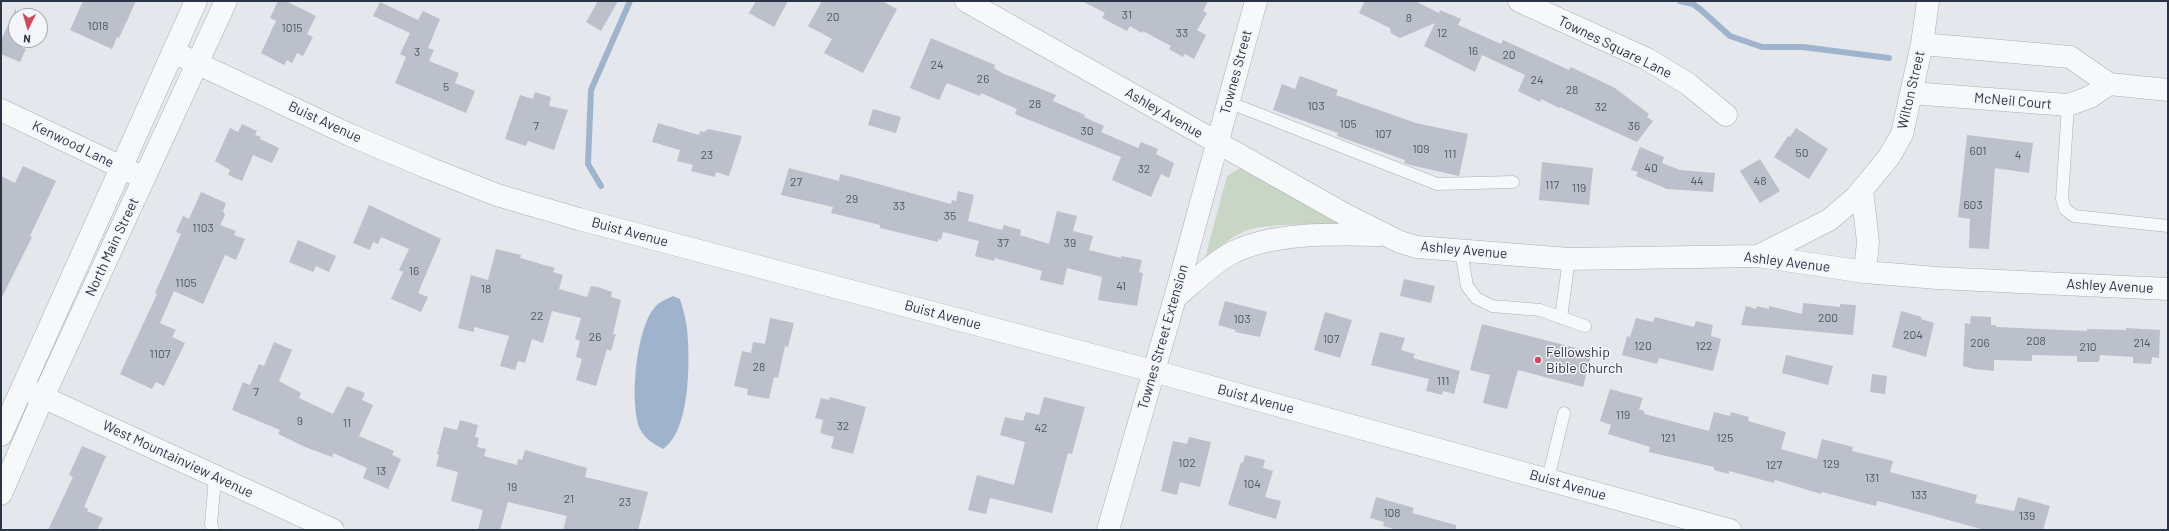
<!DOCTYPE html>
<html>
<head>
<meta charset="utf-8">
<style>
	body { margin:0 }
	#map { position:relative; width:2169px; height:531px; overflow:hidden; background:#e4e7ec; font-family:Barlow,sans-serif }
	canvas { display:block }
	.frame { position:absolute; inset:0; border:2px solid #2b3445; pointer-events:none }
	.north { position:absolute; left:8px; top:8px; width:40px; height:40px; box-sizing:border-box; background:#f4f6f9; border:1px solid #a4a8b1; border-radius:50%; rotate:185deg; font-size:11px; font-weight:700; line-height:16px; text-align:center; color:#2b3445 }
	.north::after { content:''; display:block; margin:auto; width:14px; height:18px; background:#d1495b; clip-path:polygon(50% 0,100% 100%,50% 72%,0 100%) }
</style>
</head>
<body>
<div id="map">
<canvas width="2169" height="531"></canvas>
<div class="frame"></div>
<div class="north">N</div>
</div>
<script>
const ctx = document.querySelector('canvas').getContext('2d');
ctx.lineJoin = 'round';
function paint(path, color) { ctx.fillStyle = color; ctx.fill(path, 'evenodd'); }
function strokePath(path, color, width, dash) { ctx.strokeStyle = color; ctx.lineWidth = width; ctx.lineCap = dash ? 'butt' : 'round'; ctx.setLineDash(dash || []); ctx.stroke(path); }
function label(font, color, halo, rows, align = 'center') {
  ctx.font = font + ' Barlow,sans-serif'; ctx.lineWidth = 3; ctx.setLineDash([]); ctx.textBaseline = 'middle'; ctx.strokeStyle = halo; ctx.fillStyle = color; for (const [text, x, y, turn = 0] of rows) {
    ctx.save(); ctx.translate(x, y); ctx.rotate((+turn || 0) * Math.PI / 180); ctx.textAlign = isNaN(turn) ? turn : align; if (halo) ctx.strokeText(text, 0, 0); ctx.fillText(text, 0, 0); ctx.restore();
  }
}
paint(new Path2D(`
	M1243 166 1351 226C1323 226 1266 221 1243 232 1227 239 1216 251 1204 262L1227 176Z`), '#c9d6c5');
paint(new Path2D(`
	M673 296 680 299C683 309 686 319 687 329 690 358 691 431 663 449 654 444 645 439 640 429 629 404 636 328 655 307 659 302 667 299 673 296Z`), '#9fb4cc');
strokePath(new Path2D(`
	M1680 1 1693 4 1701 10 1730 36 1762 47H1803L1889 58
	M601 186 588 164 591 90 630 1`), '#9fb4cc', 6);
paint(new Path2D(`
	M83 1H136L119 38 117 37 112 49 70 30Z
	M278 1H286L316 16 307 34 313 37 303 56 297 53 292 63 287 60 284 65 261 53 276 21 270 18Z
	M598 1H618L601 31 586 22Z
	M756 1H788L774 27 749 13Z
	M822 1H882L897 9 863 73 824 53 832 39 808 26Z
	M1082 1H1208L1203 11 1207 13 1197 30 1206 35 1194 59 1185 54 1183 57 1169 49 1171 46 1143 31 1142 33 1130 26 1127 31 1102 18 1105 13Z
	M1365 1H1415L1439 13 1440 10 1461 19 1458 25 1501 44 1503 40 1569 70 1571 67 1615 88 1649 114 1647 117 1653 121 1637 142 1560 107 1559 108 1541 99 1540 102 1518 91 1525 75 1482 55 1475 72 1424 46 1435 23 1400 38 1391 33 1390 28 1359 13Z
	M380 2 418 20 423 11 440 19 428 48 434 50 429 61 459 73 455 83 475 91 466 113 395 83 406 57 400 54 410 33 373 16Z
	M16 8V40H25L22 47 26 49 20 62 1 54V40Z
	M931 38 995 65 994 68 1002 73 1056 95 1053 101 1085 115 1084 117 1104 126 1101 132 1138 148 1141 142 1158 149 1156 154 1174 163 1169 178 1161 174 1151 197 1112 180 1121 157 1017 115 1015 113 1017 109 981 93 980 96 947 83 939 100 910 88Z
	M1300 76 1338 90 1336 95 1416 123 1468 134 1459 176 1410 165 1404 163 1405 160 1337 136 1338 133 1273 110 1282 84 1295 89Z
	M535 92 551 97 549 106 568 110 554 150 528 141 526 146 505 139 520 95 533 99Z
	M873 109 901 117 896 133 868 125Z
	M658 123 699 135 700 131 704 132 708 129 742 136 729 176 716 172 715 177 691 171 693 165 677 161 680 150 652 142Z
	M242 124 257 131 255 135 261 137 260 139 279 148 272 163 253 155 242 181 228 175 230 170 215 161 230 128 238 132Z
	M1796 128 1828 149 1809 179 1774 157 1788 136 1790 137Z
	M1967 135 2033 143 2029 173 1995 168 1989 249 1969 248 1970 219 1958 217Z
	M1640 147 1664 157 1662 163 1680 170 1715 173 1713 192 1667 189 1636 176 1638 172 1631 170Z
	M1760 159 1780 191 1760 203 1740 171Z
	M1542 162 1593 168 1589 205 1539 200Z
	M23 166 56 181 30 236 32 237 1 299V176L15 183Z
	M789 168 839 181 840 174 856 178 951 204 952 200 956 201 958 191 974 195 968 221 1002 230 1004 225 1021 230 1020 235 1049 244 1057 211 1077 216 1073 231 1093 236 1089 250 1121 258V256L1142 260 1139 272 1143 273 1137 306 1098 300 1102 277 1067 268 1063 285 1040 280 1042 271 995 258 994 261 975 256 979 241 943 232 941 240 938 239V242L880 228V225L831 213 833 207 781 195Z
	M201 192 226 203 223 211 225 215 220 225 236 231 234 235 245 239 236 260 225 255 203 304 174 291 160 323 176 330 172 337 185 343 164 386 156 382 152 389 120 374 157 294 155 293 181 234 176 232 183 216 189 219Z
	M369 205 441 239 418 293 428 297 421 312 391 299 403 272 399 270 409 249 381 237 378 244 373 242 370 250 353 243Z
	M298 240 336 256 329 272 316 266 313 272 289 262Z
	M496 249 521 255 520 258 555 268 553 272 563 275 559 289 587 297 591 286 598 287 612 292 611 297 621 300 613 334H616L611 351 607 349 596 386 576 380 582 359 576 357 580 341 575 339 581 318 552 311 543 343 532 339 525 363 518 361 515 370 500 366 509 336 474 327V332L458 328 471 275 488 280Z
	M1404 279 1435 286 1431 303 1400 296Z
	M1225 301 1267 312 1260 337 1235 332 1236 330 1218 325Z
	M1803 303 1840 307V304L1856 305 1853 335 1741 325 1746 306 1756 309 1757 306 1769 309V306L1802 314Z
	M1901 311 1922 317 1921 319 1934 323 1926 357 1892 347Z
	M1325 312 1352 320 1340 358 1314 350Z
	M1971 316 1991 317V325H1996V327L2087 331V329L2126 330V328L2160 330 2159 358 2152 357 2151 364 2133 363V357L2100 355 2099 362H2077V356L2032 355V361L1994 360V371L1974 369 1963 366 1965 323 1970 324Z
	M1655 317 1694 327 1696 321 1713 325 1711 336 1721 339 1713 371 1659 358 1657 364 1622 355 1627 336 1630 337 1636 318 1653 322Z
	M770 318 794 323 788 347 785 346 778 378 774 377 769 399 747 395 748 389 734 386 742 351 751 353 753 342 765 344Z
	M1482 324 1592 352 1583 387 1518 370 1507 409 1483 403 1490 375 1470 370Z
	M1380 332 1405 338 1401 350 1415 354 1413 358 1460 371 1454 394 1443 391 1442 395 1426 391 1429 379 1371 365Z
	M274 342 292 350 279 381 301 393 299 398 333 414 347 386 365 393 362 400 373 405 359 436 394 451 392 455 401 459 388 489 363 478 367 468 333 453 332 457 305 447 278 434 280 430 232 410 243 382 250 385 259 364 264 366Z
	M1786 355 1833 366 1828 385 1782 373Z
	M1872 374 1887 376 1885 394 1870 392Z
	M1610 389 1643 398 1639 409 1644 411V414L1709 431 1714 412 1730 416 1731 412 1749 417 1748 421 1786 432 1781 449 1817 459 1822 439 1853 447 1852 451 1893 461 1890 472 1977 495 1975 503 2014 511 2018 497 2050 506 2043 530H1985L1882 502 1877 501 1876 506 1822 492 1821 494 1775 480 1774 483 1729 471V474L1714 470V467L1649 452 1650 447 1608 434 1611 425 1600 421Z
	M830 397 866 407 853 454 831 448 834 437 820 433 823 420 815 418 821 398 829 400Z
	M1044 397 1085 407 1072 454 1068 453 1052 513 990 498 986 514 968 510 977 475 1014 485 1025 442 1000 435 1005 417 1023 421 1026 412 1039 415Z
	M460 420 478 425 475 437 479 438 477 447 486 449 484 456 517 465 518 459 522 460 525 450 587 468 585 477 648 492 638 530H563L567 516 508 502 500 530H478L483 510 451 501 458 472 436 466 439 455 437 454 444 427 457 430Z
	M1189 437 1211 442 1200 487 1180 482 1177 495 1161 491 1173 441 1187 444Z
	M82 446 106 456 84 507 88 509 87 511 103 518 97 530H48L73 477 69 475Z
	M1245 455 1265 460 1263 468 1273 471 1265 497 1281 501 1276 519 1228 505 1241 462 1243 463Z
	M1376 497 1414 508 1412 513 1456 525V530H1398L1383 526 1384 522 1370 518Z`), '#bbc0ca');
const service = new Path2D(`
	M1228 102 1437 184 1513 182
	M2068 105 2062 199 2065 209 2074 216 2168 226
	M1461 251 1467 286 1476 298 1492 306 1540 310 1585 326
	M1561 318 1569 259
	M1548 479 1564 413
	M213 530 211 524 215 477`);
const minor = new Path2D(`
	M966 1 1346 215 1400 242 1417 247 1569 259 1758 256 1865 272 1937 278 2168 289
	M1519 1 1647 59 1688 84 1726 115
	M1922 44 2070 57 2109 84 2168 90
	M173 52 350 135 426 167 497 195 579 219 1175 377 1730 530
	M1911 93 2068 105 2090 97 2109 84
	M1 110 144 178
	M1862 190 1868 242 1865 272
	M1758 256 1829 220 1856 197 1889 157 1902 134 1922 44 1928 1
	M1175 298C1192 284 1210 265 1230 254 1271 232 1334 234 1380 235
	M25 389 333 530
	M1108 530 1175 298 1256 1`);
const tertiary = new Path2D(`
	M1 435 196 1
	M1 494 43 397 226 1`);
strokePath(service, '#a9aeb7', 13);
strokePath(minor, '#a9aeb7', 23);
strokePath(tertiary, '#a9aeb7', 23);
strokePath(service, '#f7f8fa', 12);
strokePath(minor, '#f7f8fa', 22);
strokePath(tertiary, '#f7f8fa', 22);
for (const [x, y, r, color] of [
	[1538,360,4,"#d1495b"]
]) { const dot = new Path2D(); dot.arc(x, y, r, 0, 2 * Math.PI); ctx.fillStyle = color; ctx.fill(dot); strokePath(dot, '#f4f6f9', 1.5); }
label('12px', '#4f5766', null, [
	["31",1127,15],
	["20",833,17],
	["8",1409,18],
	["1018",98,26],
	["1015",292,28],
	["33",1182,33],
	["12",1442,33],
	["16",1473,51],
	["3",417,52],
	["20",1509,55],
	["24",937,65],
	["26",983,79],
	["24",1537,80],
	["5",446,87],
	["28",1572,90],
	["28",1035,104],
	["103",1316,106],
	["32",1601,107],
	["105",1348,124],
	["7",536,126],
	["36",1634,126],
	["30",1087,131],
	["107",1383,134],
	["109",1421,149],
	["601",1978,151],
	["50",1802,153],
	["111",1450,154],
	["23",707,155],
	["4",2018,155],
	["40",1651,168],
	["32",1144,169],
	["44",1697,181],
	["48",1760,181],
	["27",796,182],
	["117",1552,185],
	["119",1579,188],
	["29",852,199],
	["603",1973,205],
	["33",899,206],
	["35",950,216],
	["1103",203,228],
	["37",1003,243],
	["39",1070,243],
	["16",414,271],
	["1105",186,283],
	["41",1121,286],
	["18",486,289],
	["22",537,316],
	["200",1828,318],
	["103",1242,319],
	["204",1913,335],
	["26",595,337],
	["107",1331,339],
	["208",2036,341],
	["206",1980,343],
	["214",2142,343],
	["120",1643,346],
	["122",1704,346],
	["210",2088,347],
	["1107",160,354],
	["28",759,367],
	["111",1443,381],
	["7",256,392],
	["119",1623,415],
	["9",300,421],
	["11",347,423],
	["32",843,426],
	["42",1041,428],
	["121",1668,438],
	["125",1725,438],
	["102",1187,463],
	["129",1831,464],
	["127",1774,465],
	["13",381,471],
	["131",1872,478],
	["104",1252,484],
	["19",512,487],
	["133",1919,495],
	["21",569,499],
	["23",625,502],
	["108",1392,513],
	["139",2027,516]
]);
label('14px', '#2b3445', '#f4f6f9', [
	["Townes Square Lane",1615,47,26],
	["Townes Street",1236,72,-75],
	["Wilton Street",1911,90,-77],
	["McNeil Court",2013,101,5],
	["Ashley Avenue",1164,113,30],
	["Buist Avenue",325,122,25],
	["Kenwood Lane",73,144,26],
	["Buist Avenue",630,232,15],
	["North Main Street",112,247,-65],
	["Ashley Avenue",1464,250,5],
	["Ashley Avenue",1787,262,7],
	["Ashley Avenue",2110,286,3],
	["Buist Avenue",943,315,15],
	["Townes Street Extension",1163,337,-74],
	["Buist Avenue",1256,399,15],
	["West Mountainview Avenue",178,459,25],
	["Buist Avenue",1568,485,16]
]);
label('14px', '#2b3445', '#f4f6f9', [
	["Fellowship",1546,352],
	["Bible Church",1546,368]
], 'left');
</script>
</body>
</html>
